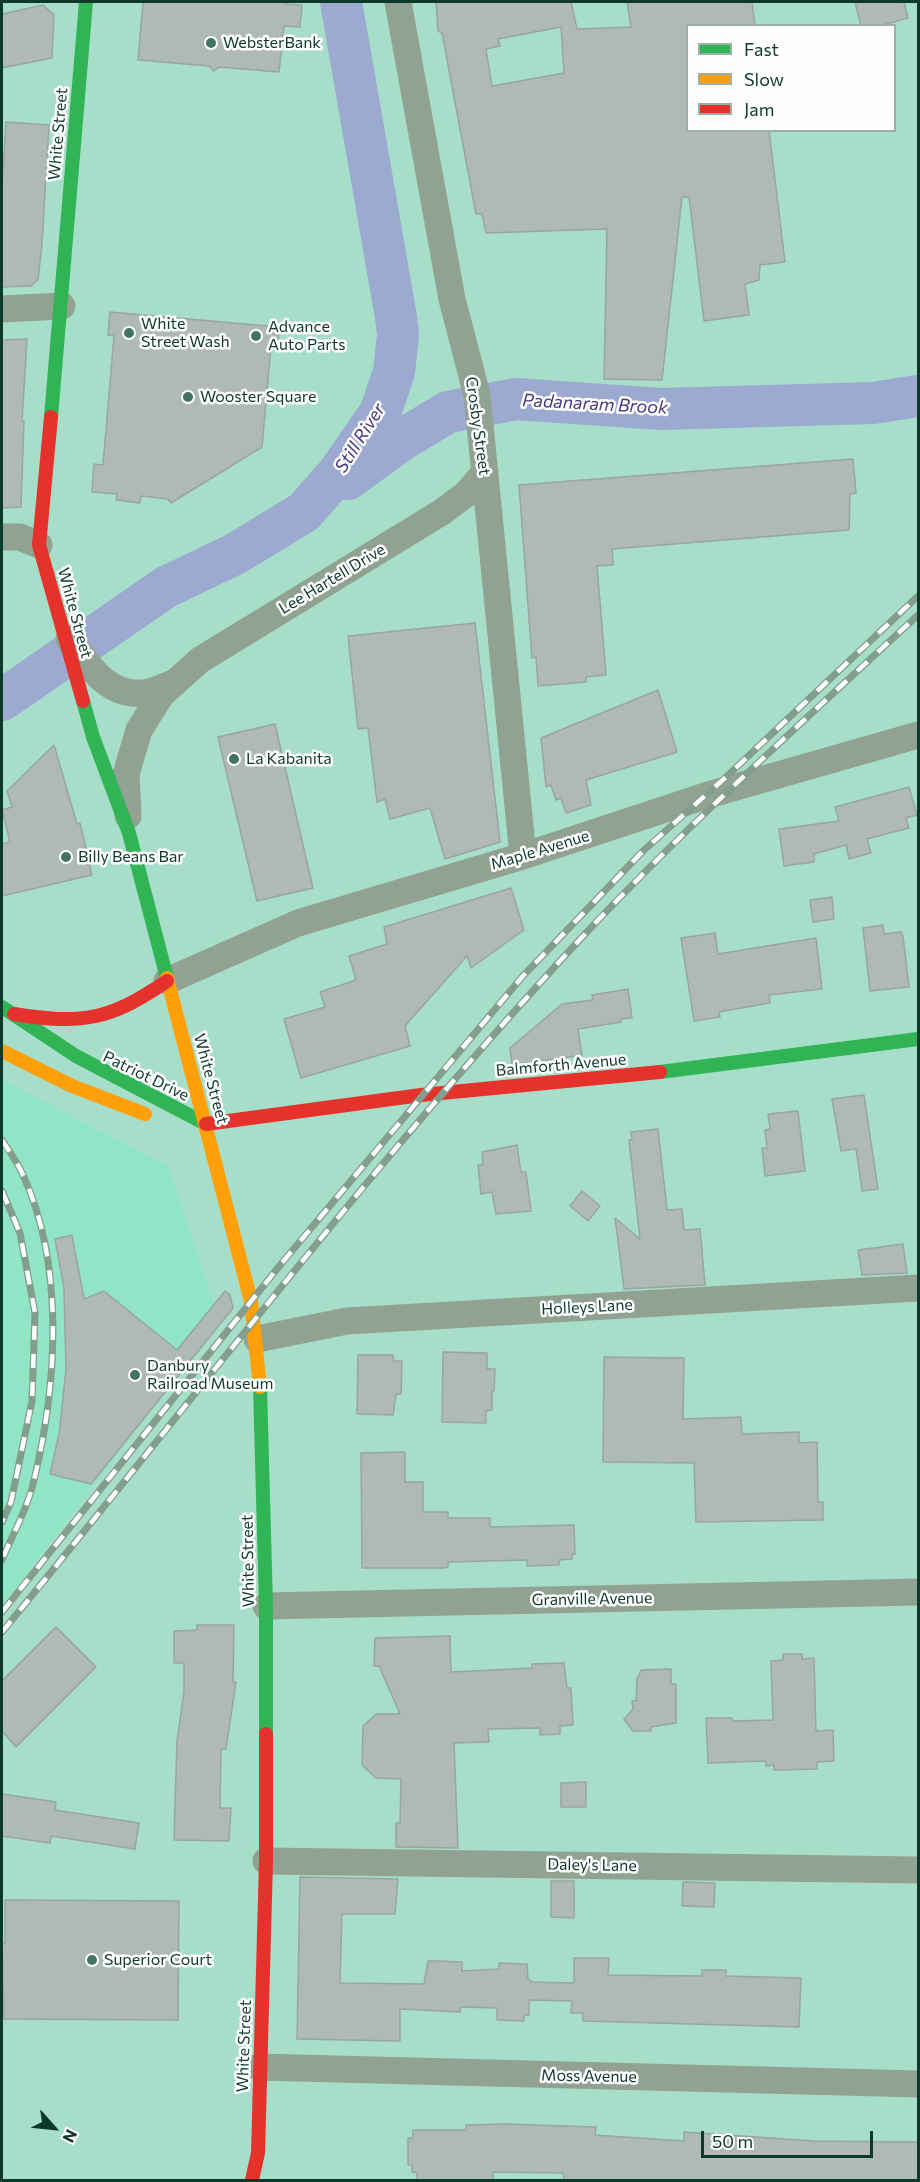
<!DOCTYPE html>
<html>
<head>
<meta charset="utf-8">
<style>
	body { margin:0 }
	#map { position:relative; width:920px; height:2182px; overflow:hidden; background:#a7dec9; font-family:Commissioner,sans-serif }
	canvas { display:block }
	.frame { position:absolute; inset:0; border:3px solid #0d392a; pointer-events:none }
	.legend { position:absolute; left:686px; top:24px; width:210px; height:108px; box-sizing:border-box; background:#fefefe; border:2px solid #9eafa9; margin:0; padding:8px 10px; list-style:none; font-size:18px; color:#0d392a }
	.legend li { display:flex; align-items:center; gap:12px; height:30px }
	.legend b { width:30px; border:2px solid #9eafa9 }
	.north { position:absolute; left:24px; top:2098px; width:60px; height:60px; -webkit-text-stroke:4px #fefefe; paint-order:stroke; rotate:117deg; font-size:16px; font-weight:700; line-height:24px; text-align:center; color:#0d392a }
	.north::after { content:''; display:block; margin:auto; width:21px; height:27px; background:#0d392a; clip-path:polygon(50% 0,100% 100%,50% 72%,0 100%) }
	.scale { position:absolute; left:701px; top:2131px; width:172px; height:27px; box-sizing:border-box; border:3px solid #0d392a; border-top:0; padding-left:8px; font-size:18px; line-height:21px; white-space:nowrap; color:#0d392a; -webkit-text-stroke:4px #fefefe; paint-order:stroke }
</style>
</head>
<body>
<div id="map">
<canvas width="920" height="2182"></canvas>
<div class="frame"></div>
<ul class="legend">
<li><b style="height:8px;background:#30b455"></b>Fast</li>
<li><b style="height:8px;background:#ff9f0a"></b>Slow</li>
<li><b style="height:8px;background:#e5322d"></b>Jam</li>
</ul>
<div class="north">N</div>
<div class="scale">50 m</div>
</div>
<script>
const ctx = document.querySelector('canvas').getContext('2d');
ctx.lineJoin = 'round';
function paint(path, color) { ctx.fillStyle = color; ctx.fill(path, 'evenodd'); }
function strokePath(path, color, width, dash) { ctx.strokeStyle = color; ctx.lineWidth = width; ctx.lineCap = dash ? 'butt' : 'round'; ctx.setLineDash(dash || []); ctx.stroke(path); }
function label(font, color, halo, rows, align = 'center') {
  ctx.font = font + ' Commissioner,sans-serif'; ctx.lineWidth = 5; ctx.setLineDash([]); ctx.textBaseline = 'middle'; ctx.strokeStyle = halo; ctx.fillStyle = color; for (const [text, x, y, turn = 0] of rows) {
    ctx.save(); ctx.translate(x, y); ctx.rotate((+turn || 0) * Math.PI / 180); ctx.textAlign = isNaN(turn) ? turn : align; if (halo) ctx.strokeText(text, 0, 0); ctx.fillText(text, 0, 0); ctx.restore();
  }
}
paint(new Path2D(`
	M2 1080 168 1166 219 1320 2 1606Z`), '#8fe5c5');
strokePath(new Path2D(`
	M348 479 400 441 448 412 516 399 661 409 873 403 918 396
	M2 700 166 587 235 554 304 512 339 472 380 413 394 372 398 335 396 317 341 2`), '#9ca9d0', 42);
const building = new Path2D(`
	M143 2H286V4L302 5 300 27 284 26 279 72 219 67 214 71 209 66 138 60Z
	M436 2H571L577 29 631 27 627 2H752L755 26H687V130H769L785 262 760 265 759 280 745 284 749 315 704 321 689 197H682L662 380 604 379 607 229 486 233 482 214H476L442 33 438 31ZM561 27 564 73 492 86 486 49 500 46 498 39Z
	M855 2H904L908 18 879 26H861Z
	M43 5 54 15 52 58 2 68V14Z
	M6 122 49 125 42 244 38 280 31 286 2 287V188Z
	M110 312 279 327 278 347 271 346 262 447 171 503 168 499 141 496 140 503 116 500 117 494 92 492 94 464 103 465 114 336 108 335Z
	M27 339 22 421H24L21 507 2 508V340Z
	M853 459 856 493 850 494 849 530 612 549 613 565 597 566 606 675 586 677V682L538 686 536 657 532 658 519 485Z
	M475 623 500 842 445 859 430 808 390 819 385 799 377 802 368 728 358 729 348 636Z
	M658 690 677 752 586 780 591 805 566 813 561 798 556 800 551 785 546 787 541 738Z
	M275 724 313 888 257 901 218 737Z
	M54 745 77 824 80 823 92 875 2 896V844L10 842 2 810 12 807 7 791Z
	M909 787 917 815 906 818 909 828 867 839 871 853 849 859 846 845 814 854V862L784 866 779 829 839 821 835 807Z
	M511 888 524 930 471 968 467 956 405 1026 410 1046 301 1078 284 1019 325 1007 320 992 356 980 349 956 387 944 384 927Z
	M832 897 834 919 813 922 810 900Z
	M883 925 884 934 901 932 903 936 909 987 870 991 863 928Z
	M715 933 718 954 816 938 822 989 769 995 770 1003 719 1012 720 1017 694 1021 681 938Z
	M628 989 632 1018 621 1019V1022L578 1029 582 1055 512 1065 510 1048 562 1004 593 1000 592 995Z
	M864 1095 878 1189 862 1191 856 1149 841 1151 832 1099Z
	M798 1111 805 1171 765 1176 762 1148H767L765 1130 770 1129 768 1114Z
	M658 1129 667 1210 682 1209 684 1230 700 1229 705 1285 624 1289 615 1218 640 1239 629 1140H632L631 1132Z
	M517 1145 521 1172H526L531 1211 496 1214 492 1192 481 1194 478 1165H483L482 1152Z
	M582 1191 600 1206 588 1221 570 1206Z
	M72 1235 84 1299 104 1291 177 1350 225 1291 230 1295 233 1308 91 1484 50 1474 59 1434 66 1370 64 1288 55 1239Z
	M903 1244 907 1273 862 1275 858 1250Z
	M443 1352 487 1353V1369H495L494 1391H492V1410L486 1411V1423L442 1422Z
	M358 1355H393L394 1361H402L401 1394H396L393 1415 357 1414Z
	M604 1357 684 1358 683 1419 741 1417 742 1434 799 1432V1443L817 1442 818 1502H823V1520L696 1522 694 1463 603 1462Z
	M405 1452V1482H423V1512H448V1518H490V1527L574 1525 575 1554H572V1559L559 1560V1565L527 1566V1560L448 1562V1567L444 1568H362L361 1453Z
	M197 1625H234L233 1682H236L226 1749H221L220 1808H231L229 1841 174 1840 177 1741 184 1691V1663H174V1631L197 1630Z
	M56 1627 96 1667 16 1747 2 1731V1681Z
	M450 1636 451 1672 532 1668V1664L564 1663 567 1688H571L573 1725 560 1726V1734L540 1735V1728L488 1729 489 1742 454 1743 458 1848 396 1847V1823H400L401 1779 376 1778 362 1765 363 1726 376 1714H400L379 1666H374L375 1638Z
	M783 1654H802V1659L814 1658 816 1731 833 1730 834 1761 817 1762V1769L782 1770H774V1765L766 1766V1761L708 1763 706 1718H732L733 1721 773 1720 771 1661 783 1660Z
	M671 1669V1684H676V1723L651 1727V1731H633L624 1719 633 1709 632 1701H636L637 1679 641 1670Z
	M586 1782V1807H561V1783Z
	M2 1794 56 1802 55 1810 139 1823 135 1849 51 1836 50 1843 2 1836Z
	M300 1877 398 1879 395 1914H342L340 1983 424 1984 428 1961H439L462 1962V1971L499 1969V1963L527 1964 528 1979 532 1982 574 1983V1958H609L608 1975 702 1976V1970H726V1976L801 1978 799 2027 583 2021V2013H571L572 2001 529 2000V2015H524V2021L497 2020V2008L461 2007 460 2012 400 2009V2041L297 2039Z
	M551 1881H574V1918L551 1917Z
	M683 1882 715 1883 714 1907 682 1906Z
	M5 1900 179 1901 178 2020 4 2019 2 1943H5Z
	M505 2124 596 2127 595 2135 684 2141V2132L814 2141 918 2142V2181H565L563 2173 493 2172V2178L487 2181H417V2173L412 2172V2165H408V2138H413V2130H466V2125Z`);
paint(building, '#afb9b7');
strokePath(building, '#9aa5a3', 1.5);
strokePath(new Path2D(`
	M398 2 452 299 477 395 523 856
	M2 309 62 306
	M2 537H20L39 545
	M69 639C88 664 106 696 142 693 152 693 164 686 174 683
	M128 816 126 774 139 730 161 695 200 660 442 512 466 494 485 472
	M167 981 298 923 523 856 708 795 918 735
	M257 1339 347 1321 918 1288
	M266 1606 918 1592
	M266 1861 918 1870
	M259 2067 918 2084`), '#92a292', 27);
strokePath(new Path2D(`
	M51 417 86 2
	M83 701 93 737 129 833 167 978
	M2 1007 76 1056 206 1124
	M660 1072 918 1039
	M260 1387 266 1606V1734`), '#30b455', 14);
strokePath(new Path2D(`
	M167 978 251 1301 260 1387
	M2 1051 72 1086 145 1114`), '#ff9f0a', 14);
strokePath(new Path2D(`
	M51 417 39 545 83 701
	M14 1014C82 1025 110 1020 167 981
	M206 1124 421 1095 660 1072
	M252 2180 258 2153 266 1861V1734`), '#e5322d', 14);
const rail = new Path2D(`
	M2 1140C9 1151 18 1163 23 1175 65 1266 57 1385 34 1480 28 1507 13 1534 2 1560
	M2 1191 20 1233 35 1313 32 1401 11 1502 2 1522
	M2 1612 281 1264 522 977 643 851 726 777 918 596
	M2 1632C194 1399 378 1156 585 934 690 822 806 719 918 615`);
strokePath(rail, '#839d8e', 7);
strokePath(rail, '#fefefe', 4.5, [14]);
for (const [x, y, r, color] of [
	[211,43,6,"#437362"],
	[129,333,6,"#437362"],
	[256,336,6,"#437362"],
	[188,397,6,"#437362"],
	[234,759,6,"#437362"],
	[66,857,6,"#437362"],
	[135,1375,6,"#437362"],
	[92,1960,6,"#437362"]
]) { const dot = new Path2D(); dot.arc(x, y, r, 0, 2 * Math.PI); ctx.fillStyle = color; ctx.fill(dot); strokePath(dot, '#fefefe', 2); }
label('16px', '#0d392a', '#fefefe', [
	["WebsterBank",223,43],
	["White",141,324],
	["Street Wash",141,342],
	["Advance",268,327],
	["Auto Parts",268,345],
	["Wooster Square",200,397],
	["La Kabanita",246,759],
	["Billy Beans Bar",78,857],
	["Danbury",147,1366],
	["Railroad Museum",147,1384],
	["Superior Court",104,1960]
], 'left');
label('16px', '#0d392a', '#fefefe', [
	["White Street",58,134,-85],
	["Crosby Street",478,426,82],
	["Lee Hartell Drive",332,579,-31],
	["White Street",75,613,75],
	["Maple Avenue",540,850,-17],
	["Balmforth Avenue",561,1065,-5],
	["Patriot Drive",146,1076,26],
	["White Street",211,1079,75],
	["Holleys Lane",587,1307,-3],
	["White Street",248,1561,-91],
	["Granville Avenue",592,1599,-1],
	["Daley's Lane",592,1865,1],
	["White Street",244,2046,-88],
	["Moss Avenue",589,2076,1]
]);
label('italic 18px', '#443683', '#fefefe', [
	["Padanaram Brook",595,404,3],
	["Still River",360,438,-58]
]);
</script>
</body>
</html>
